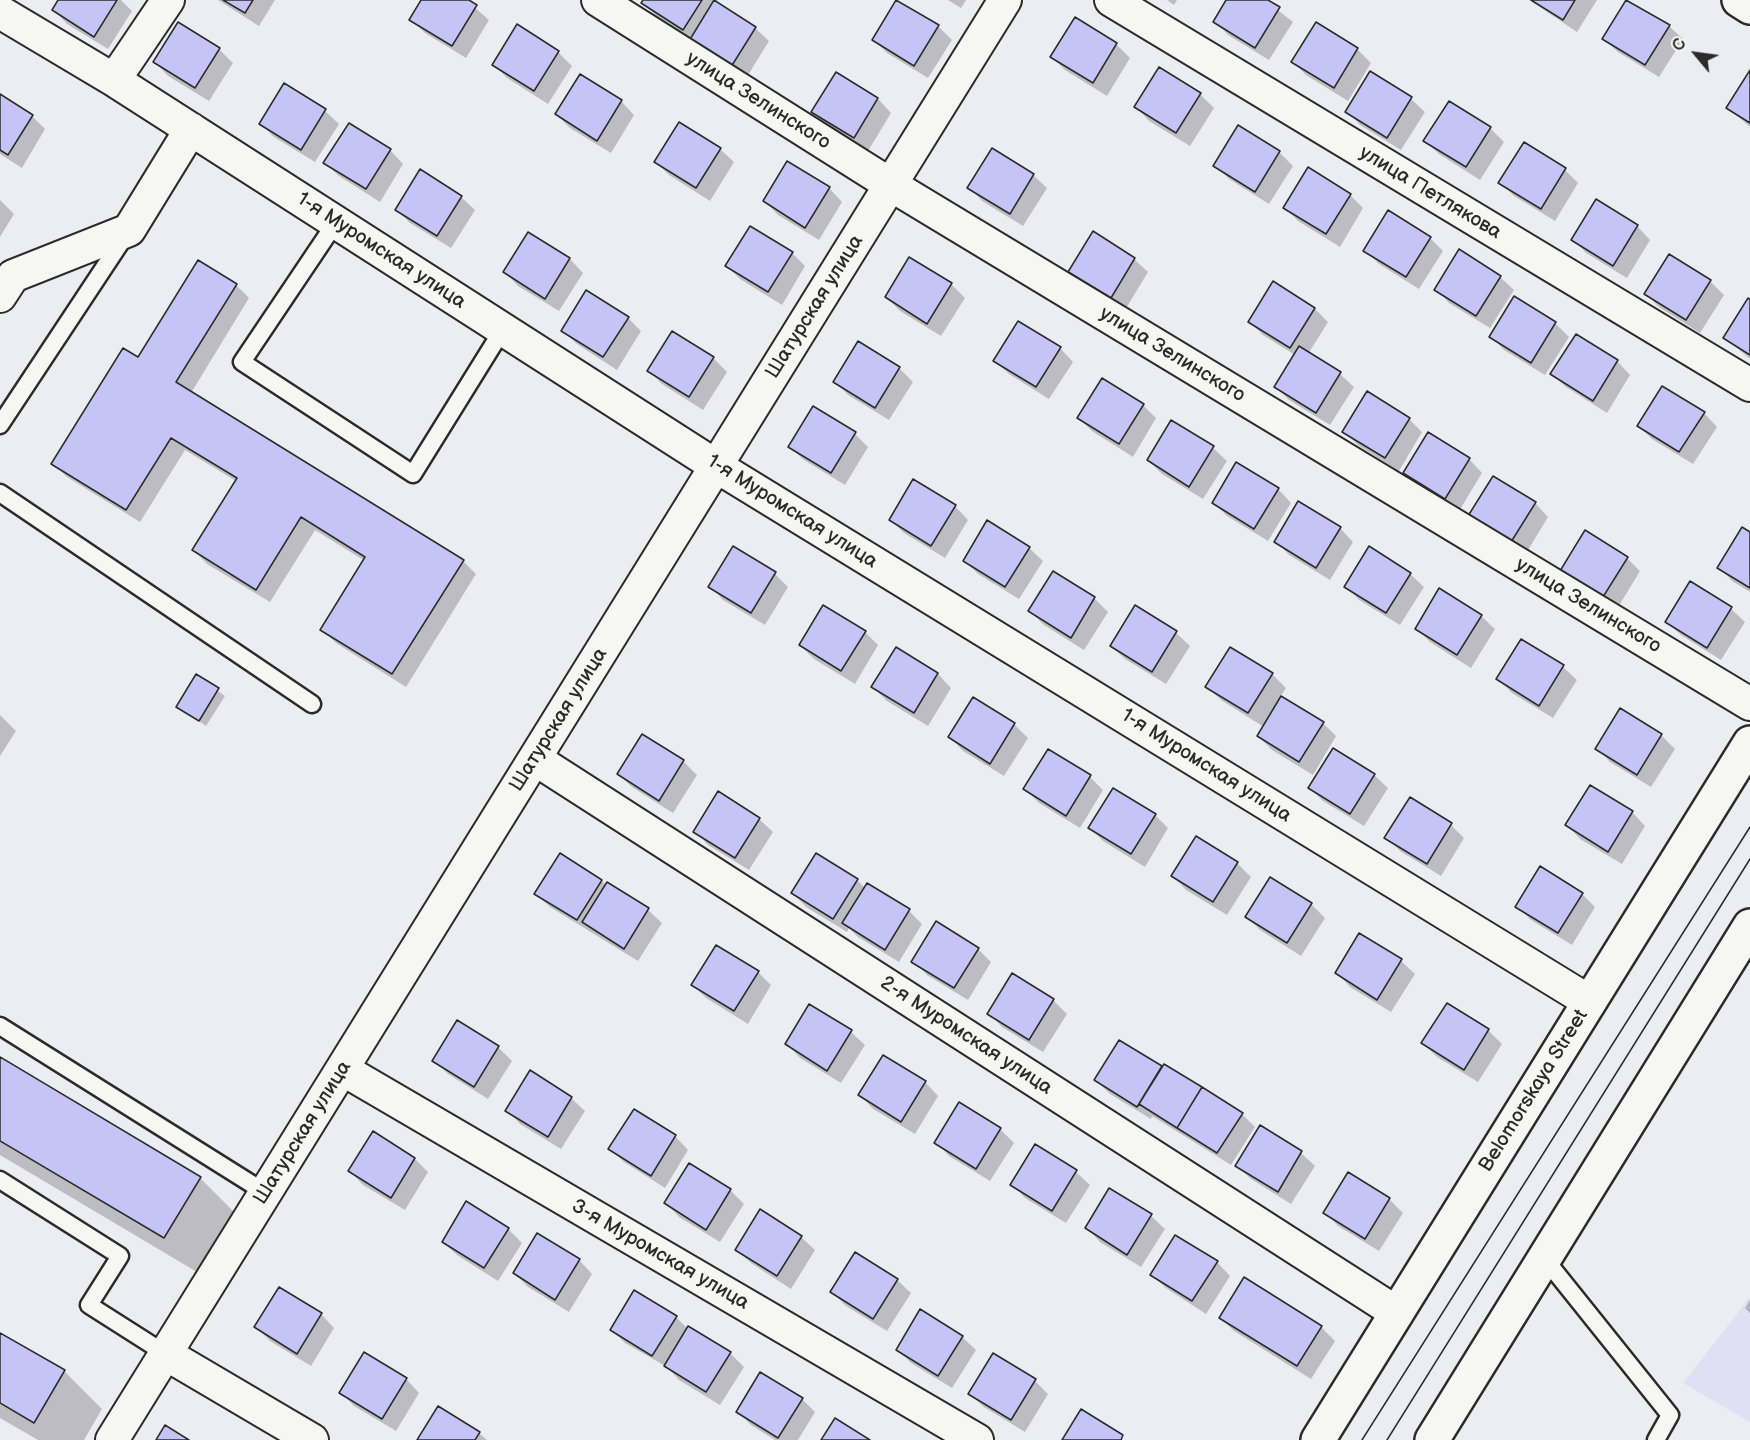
<!DOCTYPE html>
<html>
<head>
<meta charset="utf-8">
<style>
	body { margin:0 }
	#map { position:relative; width:1750px; height:1440px; overflow:hidden; background:#ececf3; font-family:"Balsamiq Sans",sans-serif }
	canvas { display:block }
	.north { position:absolute; left:1666px; top:24px; width:60px; height:60px; -webkit-text-stroke:4px #f6f6f2; paint-order:stroke; rotate:299deg; font-size:16px; font-weight:700; line-height:24px; text-align:center; color:#2b2b2b }
	.north::after { content:''; display:block; margin:auto; width:21px; height:27px; background:#2b2b2b; clip-path:polygon(50% 0,100% 100%,50% 72%,0 100%) }
</style>
</head>
<body>
<div id="map">
<canvas width="1750" height="1440"></canvas>
<div class="north">С</div>
</div>
<script>
const ctx = document.querySelector('canvas').getContext('2d');
ctx.lineJoin = 'round';
function paint(path, color) { ctx.fillStyle = color; ctx.fill(path, 'evenodd'); }
function strokePath(path, color, width, dash) { ctx.strokeStyle = color; ctx.lineWidth = width; ctx.lineCap = dash ? 'butt' : 'round'; ctx.setLineDash(dash || []); ctx.stroke(path); }
function label(font, color, halo, rows, align = 'center') {
  ctx.font = font + ' "Balsamiq Sans",sans-serif'; ctx.lineWidth = 4.5; ctx.setLineDash([]); ctx.textBaseline = 'middle'; ctx.strokeStyle = halo; ctx.fillStyle = color; for (const [text, x, y, turn = 0] of rows) {
    ctx.save(); ctx.translate(x, y); ctx.rotate((+turn || 0) * Math.PI / 180); ctx.textAlign = isNaN(turn) ? turn : align; if (halo) ctx.strokeText(text, 0, 0); ctx.fillText(text, 0, 0); ctx.restore();
  }
}
paint(new Path2D(`
	M1750 1297V1422L1683 1383Z`), '#e0e0f4');
paint(new Path2D(`
	M60 0H121L132 11 108 49 67 24 54 10Z
	M218 0H275L259 26Z
	M423 0H466L489 20 466 58 425 33 411 19Z
	M645 0H717L720 6 755 28 769 41 745 80 692 39 657 17 643 3Z
	M948 0H966L961 8Z
	M1167 0H1177L1174 5Z
	M1228 0H1265L1293 22 1269 60 1228 35 1215 21Z
	M1529 0H1597L1577 32Z
	M1628 0 1669 26 1683 39 1659 77 1618 52 1604 39Z
	M897 1 938 26 952 40 928 78 887 53 874 40Z
	M1076 19 1116 44 1130 58 1107 96 1065 70 1052 57Z
	M178 24 219 49 233 63 209 101 168 76 155 62Z
	M1317 24 1357 49 1371 63 1348 101 1306 75 1293 62Z
	M517 27 558 52 572 66 548 104 507 78 494 65Z
	M1159 69 1200 94 1214 108 1190 146 1149 121 1136 107Z
	M1370 73 1411 99 1425 112 1401 150 1360 125 1347 111Z
	M1750 73V127L1728 108Z
	M836 74 878 99 891 113 868 151 826 125 813 112Z
	M284 85 325 111 339 124 315 162 274 137 261 124Z
	M0 96 32 116 45 129 22 168 0 154Z
	M621 101 634 115 611 153 570 128 556 114Z
	M1239 127 1279 152 1293 166 1269 204 1229 179 1215 165Z
	M1490 128 1504 142 1480 180 1439 154 1425 141Z
	M720 149 734 162 710 201 669 175 656 162Z
	M390 150 403 164 380 202 339 176 325 163Z
	M1565 170 1578 183 1555 221 1514 196 1500 182Z
	M1033 175 1047 188 1023 226 982 201 969 187Z
	M829 188 842 202 819 240 778 215 765 201Z
	M1350 195 1363 208 1340 247 1298 221 1285 208Z
	M461 197 475 210 451 248 410 223 397 210Z
	M0 200 14 214 0 237Z
	M1637 226 1650 240 1627 278 1586 253 1573 239Z
	M528 234 570 259 583 273 559 311 518 286 505 272Z
	M1430 238 1443 251 1419 289 1379 264 1365 250Z
	M792 253 805 266 782 305 740 279 727 266Z
	M1669 256 1710 281 1724 295 1700 333 1659 307 1646 294Z
	M1134 259 1148 272 1125 310 1083 285 1070 271Z
	M1500 277 1514 290 1490 328 1449 303 1436 289Z
	M1273 283 1315 309 1328 322 1308 354 1340 374 1354 387 1330 425 1289 400 1276 387 1295 355 1263 335 1250 322Z
	M951 284 965 298 941 336 900 311 886 297Z
	M236 285 249 298 191 393 463 561 476 574 406 687 336 643 322 630 365 561 315 530 270 602 207 564 194 550 236 481 185 450 140 522 67 477 53 464 139 359Z
	M1750 301V359L1725 338Z
	M628 318 641 331 617 370 577 344 563 331Z
	M1555 323 1569 337 1545 375 1504 350 1491 336Z
	M858 343 899 368 913 382 889 420 848 395 835 381Z
	M1060 348 1073 362 1049 399 1009 374 995 361Z
	M713 358 727 372 703 410 662 384 649 371Z
	M1617 361 1630 375 1607 413 1566 387 1552 374Z
	M1143 405 1156 418 1133 457 1092 431 1079 418Z
	M1704 413 1717 427 1693 464 1652 439 1639 426Z
	M1409 419 1422 432 1399 471 1358 445 1344 432Z
	M1172 422 1213 448 1227 461 1203 499 1162 474 1148 460Z
	M855 434 868 447 845 485 804 460 790 447Z
	M1469 459 1482 473 1459 511 1418 486 1405 472Z
	M1278 489 1291 503 1268 541 1227 516 1213 502Z
	M1535 503 1548 517 1525 555 1484 529Z
	M955 506 968 520 945 558 904 533 890 519Z
	M1340 528 1353 542 1330 580 1289 555 1276 541Z
	M1750 534V592L1732 581 1719 567Z
	M1029 548 1043 561 1019 599 978 574 964 560Z
	M1627 558 1640 571 1617 609 1576 584Z
	M1054 573 1094 598 1108 612 1084 650 1044 625 1030 611Z
	M775 574 788 587 765 625 723 600 710 586Z
	M1410 574 1424 587 1400 625 1359 600 1346 586Z
	M1691 583 1731 609 1745 622 1721 660 1681 635 1667 622Z
	M1135 607 1176 633 1190 646 1166 684 1125 659 1111 646Z
	M1481 616 1495 629 1471 668 1430 642 1417 629Z
	M865 632 878 645 855 684 814 659 800 645Z
	M1522 641 1563 667 1577 680 1553 718 1512 693 1498 679Z
	M897 649 938 674 951 688 928 726 887 701 873 687Z
	M1272 674 1286 688 1280 697 1323 723 1336 736 1313 775 1272 750 1258 736 1264 727 1221 700 1207 687Z
	M196 676 225 696 206 726 178 707Z
	M973 699 1014 724 1028 738 1004 776 963 751 950 737Z
	M0 715 16 731 0 756Z
	M1661 735 1675 749 1651 787 1610 762 1597 748Z
	M683 761 697 775 673 813 632 787 618 774Z
	M1374 775 1388 788 1364 826 1323 801 1310 788Z
	M1090 777 1103 790 1080 828 1039 803 1025 789Z
	M1632 812 1645 826 1622 864 1580 839 1567 825Z
	M1155 815 1168 828 1145 867 1103 841 1090 828Z
	M759 819 773 832 749 870 708 845 695 831Z
	M1451 825 1464 838 1441 876 1400 851 1386 837Z
	M816 855 857 880 866 889 909 911 922 924 899 962 858 937 849 928 847 932 806 907 793 893Z
	M1237 863 1251 877 1227 915 1186 890 1173 876Z
	M1270 879 1311 904 1325 918 1301 956 1260 930 1247 917Z
	M601 881 648 910 662 923 638 961 550 907 536 894Z
	M1582 894 1595 907 1572 945 1531 920 1517 906Z
	M1360 935 1401 961 1415 974 1391 1012 1350 987 1337 973Z
	M978 949 991 962 968 1000 927 975 913 961Z
	M758 972 771 985 748 1024 706 998 693 985Z
	M1053 1000 1067 1014 1043 1052 1002 1027 989 1013Z
	M810 1006 851 1032 865 1045 841 1083 800 1058 787 1044Z
	M458 1022 498 1047 512 1061 488 1099 448 1074 434 1060Z
	M1488 1030 1502 1044 1478 1082 1437 1057 1423 1043Z
	M1120 1042 1242 1114 1255 1127 1231 1165 1152 1116 1151 1119 1110 1094 1096 1080Z
	M0 1059 200 1178 238 1216 202 1275 0 1155Z
	M925 1082 938 1096 915 1134 873 1109 860 1095Z
	M571 1098 585 1111 561 1149 520 1124 507 1110Z
	M1261 1127 1301 1153 1315 1166 1291 1204 1251 1179 1237 1166Z
	M1000 1129 1014 1143 990 1181 949 1156 936 1142Z
	M675 1136 688 1150 665 1188 624 1162 610 1149Z
	M1035 1146 1076 1172 1090 1185 1066 1223 1025 1198 1012 1184Z
	M415 1159 428 1172 405 1210 363 1185 350 1171Z
	M689 1165 730 1190 744 1204 720 1242 679 1217 666 1203Z
	M1110 1190 1151 1216 1165 1229 1141 1267 1100 1242 1087 1228Z
	M1389 1199 1403 1213 1379 1251 1338 1226 1325 1212Z
	M508 1229 522 1243 498 1281 457 1255 443 1242Z
	M801 1237 815 1250 791 1289 751 1263 737 1250Z
	M579 1260 592 1274 569 1312 528 1287 514 1273Z
	M1217 1262 1230 1276 1206 1314 1166 1288 1152 1275Z
	M897 1280 911 1293 887 1331 846 1306 832 1292Z
	M1750 1300V1313L1745 1308Z
	M321 1314 334 1328 311 1366 270 1341 256 1327Z
	M676 1317 688 1329 730 1353 744 1367 720 1405 679 1380 667 1367 625 1343 612 1330Z
	M1220 1318 1321 1327 1335 1341 1311 1379 1234 1331Z
	M0 1335 64 1371 102 1409 84 1440H38L0 1418Z
	M962 1337 976 1350 952 1388 911 1363 897 1349Z
	M406 1379 419 1393 396 1431 354 1406 341 1392Z
	M1035 1381 1048 1394 1025 1432 984 1407 970 1394Z
	M802 1399 815 1412 798 1440H775L751 1425 738 1412Z
	M479 1433 487 1440H419Z`), '#0003');
const building = new Path2D(`
	M58 0H117L94 37 52 10Z
	M223 0H253L245 13Z
	M421 0H469L477 5 452 46 409 20Z
	M643 0H702L683 30 641 3Z
	M714 0 756 27 731 67 689 41Z
	M896 0 939 25 914 66 872 40Z
	M1226 0H1268L1280 7 1255 48 1213 22Z
	M1531 0H1575L1563 20Z
	M1626 0 1670 25 1645 65 1602 39Z
	M1075 17 1117 43 1093 83 1050 57Z
	M178 22 220 48 195 88 153 62Z
	M1316 22 1358 48 1334 88 1291 62Z
	M517 24 559 51 534 91 492 65Z
	M1159 67 1201 93 1176 133 1134 107Z
	M1750 70V123L1726 108Z
	M1370 71 1412 97 1387 138 1345 112Z
	M836 72 878 98 854 138 811 112Z
	M580 74 622 100 597 141 555 114Z
	M284 83 326 109 301 150 259 124Z
	M0 94 33 115 8 155 0 150Z
	M1449 101 1491 127 1466 167 1423 141Z
	M679 122 721 148 696 188 654 162Z
	M349 123 391 149 366 189 323 163Z
	M1238 125 1280 151 1255 192 1213 166Z
	M1524 142 1566 168 1541 209 1498 183Z
	M992 148 1034 174 1010 214 967 188Z
	M787 161 830 187 805 228 763 201Z
	M1308 167 1351 194 1326 234 1283 208Z
	M420 169 462 196 437 236 395 210Z
	M1596 199 1638 225 1613 266 1571 240Z
	M1388 210 1431 237 1406 277 1363 251Z
	M750 226 793 252 768 292 725 266Z
	M1093 231 1135 258 1111 298 1068 272Z
	M528 232 570 258 545 299 503 272Z
	M1459 249 1501 276 1476 316 1434 290Z
	M1669 254 1711 280 1686 320 1644 294Z
	M909 257 952 283 927 324 885 297Z
	M198 260 237 284 176 382 464 560 392 674 320 630 365 557 301 517 256 590 192 550 237 478 171 438 126 510 51 464 123 348 138 357Z
	M1273 281 1315 308 1290 348 1248 322Z
	M586 290 629 317 603 357 561 331Z
	M1514 296 1556 322 1531 363 1489 337Z
	M1748 298 1750 299V355L1723 338Z
	M1018 321 1061 347 1036 387 993 361Z
	M672 331 714 357 689 397 647 371Z
	M1576 334 1618 360 1593 401 1550 374Z
	M858 341 900 367 875 408 833 382Z
	M1299 346 1341 372 1316 413 1274 387Z
	M1102 378 1144 404 1119 444 1077 418Z
	M1662 386 1705 412 1679 452 1637 426Z
	M1367 391 1410 418 1385 458 1342 432Z
	M813 406 856 432 831 473 788 447Z
	M1171 420 1214 446 1189 487 1147 460Z
	M1428 432 1470 458 1445 499 1403 473Z
	M1236 462 1279 488 1254 529 1212 503Z
	M1493 476 1536 502 1511 542 1468 516Z
	M913 479 956 505 931 546 889 520Z
	M1298 501 1341 527 1316 568 1274 542Z
	M987 520 1030 547 1005 587 963 561Z
	M1742 527 1750 532V588L1717 568Z
	M1585 530 1628 557 1603 597 1560 571Z
	M733 546 776 572 751 613 708 587Z
	M1369 546 1411 573 1386 613 1344 587Z
	M1053 571 1095 597 1071 638 1028 611Z
	M1690 581 1732 607 1707 648 1665 622Z
	M1439 588 1482 615 1457 655 1415 629Z
	M823 605 866 631 841 671 799 645Z
	M1135 605 1177 631 1152 672 1110 646Z
	M1521 639 1564 665 1539 706 1496 679Z
	M896 647 938 673 914 713 871 687Z
	M1230 647 1273 673 1248 713 1205 687Z
	M196 674 219 688 199 721 176 707Z
	M1281 696 1324 722 1299 762 1257 736Z
	M973 697 1015 723 990 764 948 737Z
	M1620 708 1662 734 1637 775 1595 749Z
	M642 734 684 760 659 801 617 774Z
	M1333 748 1375 774 1350 814 1308 788Z
	M1048 749 1091 775 1066 816 1023 789Z
	M1590 785 1633 811 1608 852 1565 825Z
	M1113 788 1156 814 1131 854 1088 828Z
	M718 791 760 818 735 858 693 832Z
	M1410 797 1452 823 1427 864 1384 838Z
	M1196 836 1238 862 1213 902 1171 876Z
	M560 853 602 880 577 920 534 894Z
	M816 853 858 879 833 919 791 893Z
	M1540 866 1583 893 1558 933 1515 907Z
	M1270 877 1312 903 1287 943 1245 917Z
	M607 882 649 908 624 949 582 922Z
	M867 883 910 909 885 950 842 923Z
	M936 921 979 948 954 988 911 962Z
	M1359 933 1402 959 1377 1000 1335 973Z
	M716 945 759 971 734 1011 691 985Z
	M1012 973 1054 999 1029 1040 987 1014Z
	M1447 1003 1489 1029 1464 1070 1421 1043Z
	M809 1004 852 1030 827 1071 785 1044Z
	M457 1020 499 1046 474 1087 432 1061Z
	M1119 1040 1162 1066 1137 1107 1094 1080Z
	M883 1055 926 1081 901 1122 858 1095Z
	M0 1057 201 1177 164 1238 0 1141Z
	M1164 1064 1202 1087 1177 1128 1139 1104Z
	M530 1070 572 1097 548 1137 505 1111Z
	M1202 1087 1243 1113 1217 1153 1177 1128Z
	M959 1102 1001 1128 976 1169 934 1143Z
	M634 1109 676 1135 651 1176 608 1149Z
	M1260 1125 1302 1151 1278 1192 1235 1166Z
	M373 1131 415 1158 391 1198 348 1171Z
	M1035 1144 1077 1170 1052 1211 1010 1185Z
	M689 1163 731 1189 706 1230 664 1203Z
	M1348 1172 1390 1198 1365 1239 1323 1213Z
	M1109 1188 1152 1214 1127 1255 1085 1228Z
	M466 1201 509 1228 484 1268 442 1242Z
	M760 1209 802 1236 777 1276 735 1250Z
	M537 1233 580 1259 555 1300 513 1273Z
	M1175 1235 1218 1261 1192 1301 1150 1275Z
	M855 1252 898 1279 873 1319 830 1292Z
	M1244 1277 1322 1326 1297 1366 1219 1318Z
	M279 1287 322 1313 297 1354 254 1327Z
	M634 1290 677 1316 652 1356 610 1330Z
	M920 1309 963 1336 938 1376 896 1350Z
	M688 1326 731 1352 706 1392 664 1366Z
	M0 1333 65 1370 34 1423 0 1403Z
	M364 1352 407 1378 382 1419 339 1393Z
	M993 1353 1036 1379 1011 1420 968 1394Z
	M760 1372 803 1398 778 1438 736 1412Z
	M438 1406 480 1432 475 1440H417Z
	M1081 1409 1123 1435 1121 1440H1062Z
	M835 1418 870 1440H821Z
	M165 1425 189 1440H156Z`);
paint(building, '#c5c4f7');
strokePath(building, '#2b2b2b', 1.5);
const lane = new Path2D(`
	M336 222 242 362 413 474 503 329
	M0 425 125 236
	M0 493 312 704
	M0 1026 266 1193
	M0 1180 120 1256 89 1305 166 1354
	M1545 1259 1670 1415 1656 1440`);
const street = new Path2D(`
	M598 0 891 185 1750 704
	M1111 0 1750 385
	M0 12 114 80 716 466 1590 1002
	M114 80 168 0
	M0 296 13 276 129 230 191 129
	M535 759 1397 1313
	M342 1069 977 1440
	M166 1354 312 1440
	M112 1440 1005 0`);
const secondary = new Path2D(`
	M1739 0 1750 7
	M1318 1440 1750 743
	M1432 1440 1750 926`);
strokePath(lane, '#2b2b2b', 21);
strokePath(street, '#2b2b2b', 36);
strokePath(secondary, '#2b2b2b', 38);
strokePath(lane, '#f6f6f2', 16);
strokePath(street, '#f6f6f2', 32);
strokePath(secondary, '#f6f6f2', 33);
strokePath(new Path2D(`
	M1362 1440 1750 827
	M1387 1440 1750 859`), '#2b2b2b', 1.5);
label('20px', '#2b2b2b', '#f6f6f2', [
	["улица Зелинского",758,101,32],
	["улица Петлякова",1430,193,31],
	["1-я Муромская улица",381,251,33],
	["Шатурская улица",815,307,-58],
	["улица Зелинского",1172,355,31],
	["1-я Муромская улица",792,512,32],
	["улица Зелинского",1588,606,31],
	["Шатурская улица",559,720,-58],
	["1-я Муромская улица",1206,766,32],
	["2-я Муромская улица",966,1036,33],
	["Belomorskaya Street",1534,1091,-58],
	["Шатурская улица",303,1133,-58],
	["3-я Муромская улица",660,1255,30]
]);
</script>
</body>
</html>
